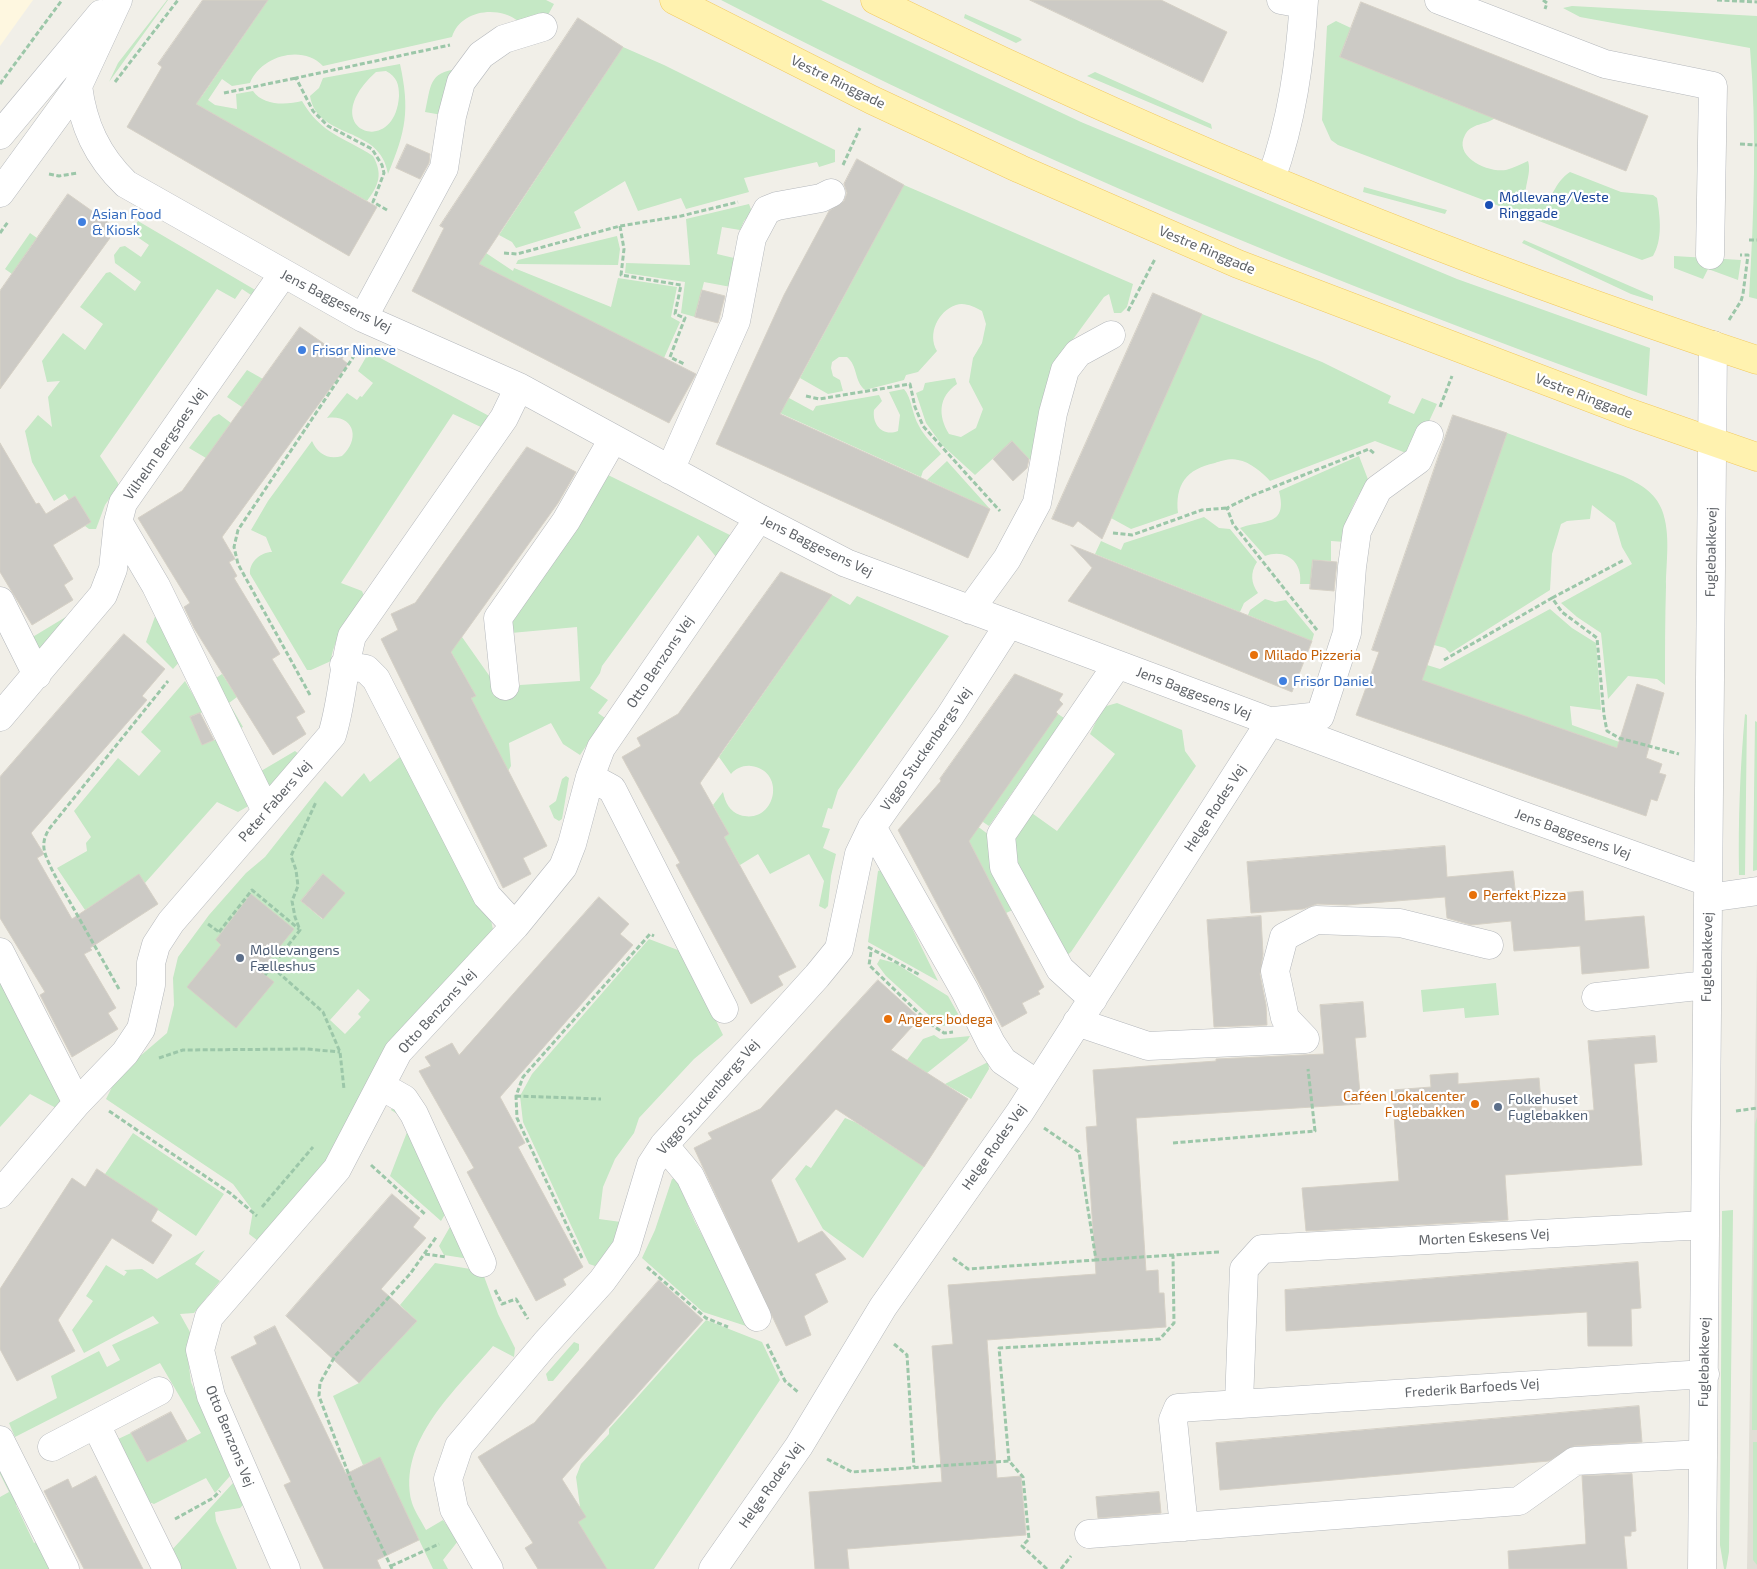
<!DOCTYPE html>
<html>
<head>
<meta charset="utf-8">
<style>
	body { margin:0 }
	canvas { display:block; background:#f1efe8 }
</style>
</head>
<body>
<canvas width="1757" height="1569"></canvas>
<script>
const ctx = document.querySelector('canvas').getContext('2d');
ctx.lineJoin = 'round';
function paint(path, color) { ctx.fillStyle = color; ctx.fill(path, 'evenodd'); }
function strokePath(path, color, width, dash) { ctx.strokeStyle = color; ctx.lineWidth = width; ctx.lineCap = dash ? 'butt' : 'round'; ctx.setLineDash(dash || []); ctx.stroke(path); }
function label(font, color, halo, rows, align = 'center') {
  ctx.font = font + ' "Exo 2",sans-serif'; ctx.lineWidth = 4.5; ctx.setLineDash([]); ctx.textBaseline = 'middle'; ctx.strokeStyle = halo; ctx.fillStyle = color; for (const [text, x, y, turn = 0] of rows) {
    ctx.save(); ctx.translate(x, y); ctx.rotate((+turn || 0) * Math.PI / 180); ctx.textAlign = isNaN(turn) ? turn : align; if (halo) ctx.strokeText(text, 0, 0); ctx.fillText(text, 0, 0); ctx.restore();
  }
}
paint(new Path2D(`
	M0 0H33L0 46Z`), '#fef7e0');
paint(new Path2D(`
	M1757 952V1569H1747Z`), '#e1ded6');
paint(new Path2D(`
	M167 0H168L109 82 118 63Z
	M268 0H546L554 4 548 15 518 21C498 5 460 10 452 37L323 66C302 44 261 56 250 83L232 86 222 79 208 100 215 105 237 109 236 94 253 91C263 106 287 105 302 101 321 134 344 137 373 156 383 174 379 185 367 201L194 103 202 96Z
	M721 0H821L1081 122 1457 279 1650 348 1647 396C1331 283 1020 155 721 0Z
	M1572 6 1757 16V299L1749 297C1754 212 1757 132 1750 48L1580 17 1563 8Z
	M965 14 1020 38 1022 40 1016 43 964 18Z
	M1336 21 1351 28 1340 57 1495 118C1486 125 1471 123 1465 135 1453 157 1488 173 1506 170 1513 168 1521 164 1528 161 1534 179 1512 202 1542 204 1556 194 1554 183 1570 172L1621 192 1653 195 1657 198C1660 217 1663 239 1653 256L1642 260 1338 145 1331 140 1322 120 1327 26Z
	M623 47 664 65 835 150V162L819 167 817 162 744 178 749 192 686 209 681 198 638 211 625 181 574 212 581 228 516 248 512 242 499 235Z
	M400 64C410 110 406 131 388 174 381 125 317 140 310 96L319 88 323 78ZM386 71C397 77 399 84 399 96 395 160 313 129 376 72Z
	M458 69 442 115 425 112C431 87 428 72 458 69Z
	M1095 72 1211 124 1212 129 1087 76Z
	M904 185 1133 284 1127 307 1121 313H1114L1109 294 1104 297 1060 357 1033 463 1012 441 975 475 942 445 926 423 916 393 923 390 925 383 955 378 957 384C938 397 938 416 949 434L961 437 976 428 983 409 969 382 973 358 982 343 986 324 982 311C974 307 965 302 956 305 938 311 927 334 937 351L918 372 906 375 904 380 865 390C854 381 858 366 847 357H839L832 362 831 368 833 376 840 380 843 391 828 394 800 378Z
	M1364 187 1447 210 1445 214 1363 192Z
	M749 204 752 212 744 221 740 230 722 227 717 254 734 258 731 287 704 282 695 317 681 313 685 282 625 273 626 263 690 265 686 219Z
	M138 221 257 291 254 297 242 289 235 299 217 289 100 456 118 483V486L105 505 96 529H89L85 526 91 522 75 496 69 500 65 494 54 501 32 462 25 431 38 415 52 427 48 397 60 381 47 382 42 361 63 333 85 350 103 324 80 307 106 273 110 272 135 291 141 282 115 263 114 255 120 247 125 246 141 257 149 245 130 232Z
	M30 233 37 238 12 274 5 269Z
	M617 236 620 249 618 265 516 264 518 260Z
	M1524 240 1653 296V301L1631 294 1522 243Z
	M486 253 513 271 514 268 611 307 618 278 677 287 671 317 680 322 664 358 479 264Z
	M1674 256 1741 260 1738 280 1708 269 1703 279 1674 268Z
	M1202 314 1322 362 1391 396 1388 403 1414 414 1422 398 1437 404 1419 443 1406 453 1375 441 1270 481C1262 472 1250 462 1238 460 1231 458 1221 461 1215 463 1186 469 1175 485 1178 513L1131 529 1111 518Z
	M369 352 491 417 483 428 453 414 341 583 362 591 364 596C351 616 334 636 331 661L311 670H307L250 574C249 562 261 552 272 552L266 537 251 530 268 501 312 441C318 454 328 460 342 456 361 439 354 414 327 418L347 393 357 400 360 396 362 397 373 383 358 371Z
	M247 370 263 379 242 407 227 397Z
	M904 389C912 398 912 415 919 426 924 436 934 445 941 454L923 471 921 477 780 413 789 398 813 411 816 406 879 395 882 401 874 410C872 425 883 437 898 431L900 415 889 392Z
	M219 414 231 423 206 458 189 448 213 417Z
	M1507 433 1623 476C1640 484 1655 492 1662 510 1671 534 1666 562 1666 586 1665 619 1665 652 1665 685L1657 679 1628 676 1608 699 1601 633 1577 617 1561 603 1632 564 1622 547 1615 523 1592 505 1590 519 1567 521 1561 524 1552 554 1550 590 1450 653 1445 648 1434 645Z
	M1359 456 1369 482C1354 498 1345 519 1345 542L1331 541V561L1313 560 1311 584H1300C1303 562 1286 548 1265 556L1240 528C1264 519 1288 527 1279 491Z
	M947 461 990 509 927 480Z
	M608 475 732 536 717 558 698 535 602 666 600 673 590 688 608 700 598 713 605 718 580 755 563 744 551 723 509 743 511 766 508 771 471 698 476 696 444 639 456 630 462 637 493 681V695C505 697 514 698 520 685L580 681 577 627 511 633 510 619Z
	M1204 517 1219 528 1230 529 1257 562C1250 573 1251 583 1258 593L1244 603 1240 612 1095 554 1101 541 1121 550 1124 543Z
	M832 595 850 605 857 596 949 636 838 790 832 809 828 808 822 827 830 829 823 848 836 854 831 876 828 906 825 909 819 906 824 881 809 854 770 874 758 854 740 865 724 837 729 834 713 805 723 792C725 802 730 812 740 815 775 826 788 771 751 766 744 765 736 768 731 774L719 757Z
	M1265 599 1275 602 1286 600 1314 634 1312 641 1248 615 1250 610Z
	M158 608 181 660 173 669 146 642Z
	M1550 609 1572 628 1596 643 1601 710 1570 706 1572 725 1625 744 1623 750 1419 679 1427 665 1440 669Z
	M69 615 40 650 26 641Z
	M222 674 237 697 229 703 243 727 234 731 210 682Z
	M185 681 203 712 190 717 202 745 217 739 250 805 238 812 217 802 145 883 139 875 85 910 57 868 87 851 86 843 91 837 74 811 118 758 139 776 161 751 141 732Z
	M1117 703 1182 730 1185 751 1196 766 1071 952 1065 957 1013 857 1012 840 1029 811 1057 831 1115 754 1090 734 1103 707Z
	M1058 714 1064 718 989 826 977 818Z
	M1745 714 1747 715 1745 875H1739C1738 821 1740 767 1745 714Z
	M1755 721 1757 722V870L1753 871Z
	M295 751 299 754 273 785 269 787 256 774Z
	M401 756 491 920 495 939 329 1166 266 1247 249 1234 253 1211 233 1184 106 1099 118 1075 167 1033 174 1005 173 978 178 957 209 915 246 873 265 857 325 781 342 797 364 773 370 782ZM323 874V919H322L301 901ZM358 989 370 1000 358 1014 361 1017 345 1034 330 1020Z
	M566 776 569 778 562 819 559 821 554 818 549 806 556 801 562 779Z
	M968 819 993 838 1017 908 1006 913 964 831Z
	M881 870 894 891 938 981 868 942 878 871Z
	M649 939 683 952 723 1035 694 1059 639 1118 634 1133 615 1159 603 1187 599 1219 621 1222 612 1245 595 1266 589 1264 523 1122 520 1096 532 1074Z
	M880 959 895 963 948 996 962 1021 952 1025 941 1026 886 976 877 964Z
	M0 970 64 1102 56 1108 30 1094 0 1127Z
	M1496 983 1499 1015 1465 1018 1464 1008 1423 1012 1421 990Z
	M934 1035 940 1039 970 1036 967 1041 927 1073 907 1060 923 1039Z
	M988 1062 989 1069 971 1099 945 1084Z
	M394 1104 405 1109 450 1206 441 1221 390 1176 409 1127 407 1120 391 1110Z
	M1757 1117V1430H1752L1755 1124Z
	M845 1118 855 1122 924 1167 863 1258 823 1229 795 1179 806 1165 811 1168Z
	M133 1133 224 1194 196 1236 105 1174Z
	M676 1178 695 1222 746 1318V1326L703 1312 642 1258 655 1230 672 1179Z
	M1733 1210 1729 1552 1726 1569H1724L1720 1545 1722 1211Z
	M455 1218 476 1260 444 1255 439 1246Z
	M205 1250 195 1264 220 1281 194 1313 180 1314 190 1332 188 1359 191 1382 230 1476 215 1493 206 1478 154 1504 144 1500 116 1440 131 1433 147 1462 201 1433 160 1363 15 1437 9 1423 57 1398 51 1376 99 1351 107 1367 120 1360 112 1345 159 1323 153 1316 84 1353 72 1330 93 1301 86 1296 106 1265 124 1276 127 1272 124 1270 142 1269 157 1279Z
	M435 1263 482 1271 498 1314 515 1348 514 1357 493 1346C458 1388 396 1441 412 1503 415 1512 422 1522 426 1530L443 1520 458 1541 443 1560 448 1569H433L380 1458 363 1465 333 1396 359 1383 417 1321 400 1305Z
	M706 1320 762 1342 780 1380 654 1569H607L578 1522 580 1507 576 1477 581 1464 609 1434V1429Z
	M574 1342 579 1344V1350L553 1381H548L546 1374Z
	M1753 1442H1757V1565L1753 1560Z
	M0 1460 17 1497 16 1505 34 1543 40 1541 54 1569H0V1497L9 1492 0 1474Z
	M233 1483 243 1505 240 1508 215 1512 216 1521 237 1569H178L170 1552Z`), '#c5e8c5');
const building = new Path2D(`
	M203 0H268L196 104 377 207 349 256 127 127 162 67 158 64Z
	M1030 0H1161L1227 32 1203 82Z
	M1361 2 1648 116 1626 171 1340 57Z
	M578 18 623 47 479 264 696 374 669 423 412 291 444 228 440 226Z
	M407 144 430 154 429 163 420 179 396 168Z
	M857 159 904 185 780 414 990 509 968 558 716 444 784 295 829 211 844 201 847 193 844 184Z
	M68 194 109 223 102 233 110 238 0 389V291Z
	M702 290 725 296 718 323 695 317Z
	M1153 293 1202 314 1102 539 1078 521 1073 527 1052 519Z
	M300 327 343 357 342 359 348 364 222 537 235 559 229 562 237 576 234 578 280 654 272 659 305 712 296 717 306 734 273 755 194 628 184 607 190 603 138 518 182 491Z
	M1453 415 1507 433 1422 680 1617 748 1637 684 1664 693 1646 758 1662 764 1659 773 1666 775 1657 801 1651 799 1646 816 1356 715 1379 652 1372 650Z
	M1012 441 1029 459 1027 468 1013 481 993 459Z
	M0 443 36 504 39 503 46 514 75 496 91 522 53 545 73 579 64 585 73 600 32 625 0 572Z
	M527 447 576 472 558 503 451 652 476 696 471 698 547 846 523 858 531 874 503 888 381 639 398 630 391 614 415 603Z
	M1071 545 1312 641 1292 692 1068 601 1092 568Z
	M1313 560 1337 562 1334 591 1310 589Z
	M781 572 832 595 700 783 729 834 724 837 796 967 778 976 783 985 751 1004 676 865 680 863 622 757 641 746 637 738 678 714Z
	M124 634 165 669 142 696 147 700 31 833 44 854 37 858 72 919 139 874 158 904 90 948 92 950 84 954 116 1008 108 1013 118 1029 72 1057 40 995 45 992 0 918V777Z
	M1015 674 1063 694 1059 700 1063 704 1056 712 1058 714 969 841 1044 987 1038 991 1040 994 1022 1003 1027 1013 1002 1027 898 830 941 781 940 779Z
	M200 713 214 740 202 745 190 717Z
	M1445 846 1447 877 1513 871 1516 897 1583 891 1585 921 1644 916 1649 968 1582 974 1580 946 1514 951 1511 921 1471 925 1447 918 1445 897 1347 905 1317 904 1303 909 1251 913 1247 862Z
	M323 874 345 893 323 919 301 901Z
	M251 894 294 929 260 971 274 982 236 1028 187 987 221 945 216 940Z
	M599 897 629 924 620 934 633 945 500 1097 525 1143 518 1147 583 1267 563 1279 566 1285 536 1301 467 1172 474 1168 419 1071 431 1066 425 1057 452 1043 459 1055Z
	M1261 916 1263 954 1260 974 1266 1005 1267 1025 1214 1027 1207 920Z
	M878 980 920 1018 891 1050 968 1099 924 1167 836 1109 771 1180 798 1243 822 1231 846 1259 815 1274 828 1302 804 1316 811 1335 786 1346 694 1148 712 1139 708 1133 760 1109Z
	M1363 1002 1366 1037 1355 1038 1361 1104 1136 1118 1146 1271 1158 1270 1159 1293H1164L1166 1327 987 1340 997 1478 1021 1476 1026 1535 847 1549 849 1569H815L809 1492 942 1482 932 1346 953 1344 948 1285 1096 1274 1086 1127 1097 1126 1093 1070 1216 1061V1059L1324 1054 1320 1005Z
	M1655 1036 1657 1062 1634 1064 1642 1165 1505 1175 1508 1220 1306 1231 1302 1188 1399 1181 1392 1090 1431 1087 1430 1075 1458 1073V1084L1539 1078 1542 1114 1594 1110 1588 1041Z
	M97 1169 158 1209 151 1221 172 1235 153 1264 112 1238 58 1320 75 1351 17 1381 0 1349V1289L72 1178 85 1187Z
	M392 1194 420 1218 413 1227 426 1238 381 1289 417 1321 359 1383 286 1316Z
	M1638 1262 1641 1308 1631 1309 1632 1346H1588L1587 1312 1286 1331 1285 1290Z
	M659 1280 703 1320 562 1479 586 1517 578 1522 607 1569H538L525 1548 533 1543 478 1457 534 1423Z
	M275 1326 346 1474 380 1457 419 1540 377 1560 381 1569H324L284 1485 291 1482 231 1357 257 1344 254 1337Z
	M1639 1406 1642 1442 1574 1446 1549 1461 1220 1490 1216 1443Z
	M171 1412 187 1441 147 1462 131 1433Z
	M1632 1474 1636 1531 1631 1532V1536H1624L1627 1569H1509L1508 1551 1586 1544 1582 1476Z
	M96 1476 120 1524 143 1569H84L44 1491 68 1479 72 1488Z
	M1159 1492 1161 1513 1098 1518 1096 1497Z`);
paint(building, '#cccac5');
strokePath(building, '#d6d1c6', 1);
const minor = new Path2D(`
	M1281 0 1303 4
	M1439 0 1605 64 1713 86 1710 255
	M78 86C83 125 97 156 126 184L363 318 519 387 759 518 846 563 1510 811 1708 882
	M0 135 101 14
	M1271 179C1292 121 1300 62 1304 0
	M0 193 78 86 118 0
	M363 318 444 168 452 116 461 82 481 55 504 39 543 27
	M670 470 736 321 752 238 767 210 777 206 821 198 831 193
	M119 523 156 586 266 811
	M0 601 37 675
	M970 610 1007 559 1037 503 1053 413 1065 370 1078 353 1111 335
	M344 665 366 669 376 679 487 896 515 926
	M505 686 498 618 566 521 613 439
	M0 717 103 595 113 569 118 522 123 503 283 274
	M1274 721 1320 716 1347 633 1352 567 1357 531 1378 489 1418 460 1429 435
	M590 777 612 789 724 1009
	M872 827 965 991 991 1043 1003 1061 1037 1084
	M1708 898 1757 891
	M0 952 77 1103
	M1596 997 1707 985
	M1093 999 1060 969 1004 867 1001 835 1117 665
	M1077 1022 1148 1046 1305 1039 1285 1018 1275 971 1284 937 1316 920 1400 923 1489 945
	M381 1086 404 1099 414 1114 482 1263
	M664 1145 690 1176 757 1317
	M0 1194 77 1103 125 1053 141 1029 151 985V963L156 945 171 922 332 735C342 703 343 669 352 636L504 418 519 387
	M1239 1403 1244 1269 1262 1249 1705 1225
	M96 1425 167 1569
	M0 1440 65 1569
	M52 1447 159 1391
	M1184 1527 1173 1420 1178 1408 1705 1374
	M1089 1534 1519 1501 1575 1461 1703 1454
	M286 1569 211 1396 200 1350 209 1317 337 1169 398 1052 515 926 563 867 572 844 590 777 601 748 759 518
	M489 1569 454 1509 448 1479 459 1446 545 1344 602 1281 626 1248 651 1165 664 1145 817 976 839 949 859 854 872 827 950 716 1009 624
	M713 1569 799 1446 883 1307 1020 1112 1270 722
	M1702 1569 1713 345`);
const major = new Path2D(`
	M674 0 872 100 1020 169 1238 264 1630 413 1757 457
	M875 0C1160 140 1455 261 1757 360`);
strokePath(minor, '#b5b8bc', 29);
strokePath(major, '#f2c960', 29);
strokePath(new Path2D(`
	M1543 0 1547 3 1545 9
	M1717 0 1757 2
	M115 82 178 0
	M0 84 62 0
	M224 93 296 78
	M1740 144 1757 145
	M843 165 860 128
	M49 174 59 176 78 173
	M387 210 373 202 384 173 382 165 372 149 328 126 313 111 296 78 450 45
	M620 226 624 249 621 275 681 285 675 314 685 318 670 357 684 364
	M0 233 8 222
	M1749 240H1757
	M504 253 517 254 620 226 681 216 738 202
	M1128 311 1155 259
	M1729 320 1741 301 1743 294 1748 255H1740
	M806 396 819 399 910 384 915 407 923 426 1000 511
	M1440 407 1452 376
	M1113 533 1132 535 1202 510 1227 508
	M1552 598 1624 560
	M1317 630 1233 524 1227 508 1251 496 1369 449 1375 454
	M1444 660 1552 598 1562 612 1597 638 1604 715 1607 731 1619 738 1679 754
	M310 695 238 564 234 547 238 530 356 353 357 347
	M208 924 219 932
	M219 932 252 890 299 929
	M868 947 920 975
	M871 952 869 965 929 1023 944 1033 953 1032
	M272 967 323 1012 340 1052 344 1089
	M265 975 300 930 295 917 292 901 298 886 296 870 291 856 316 802
	M119 989 53 872C45 854 39 846 49 829L168 681
	M159 1058 183 1050 307 1049 340 1052
	M516 1096 601 1099
	M109 1111 230 1193 257 1216
	M1736 1111 1757 1108
	M1044 1128 1079 1152 1096 1260 1219 1252
	M1173 1143 1315 1131 1308 1069
	M371 1165 426 1215
	M262 1207 313 1147
	M425 1254 446 1257
	M582 1258 517 1118 516 1096 523 1077 650 934 654 936
	M953 1258 968 1269 1096 1260
	M647 1267 706 1318 728 1327
	M495 1290 502 1304 516 1299 528 1319
	M767 1344 785 1381 798 1392
	M894 1344 907 1355 914 1467
	M827 1459 852 1472 1009 1461
	M175 1519 213 1498 220 1491
	M391 1566 439 1544
	M392 1569 354 1488 331 1428 319 1396 320 1383 335 1356 410 1274 437 1236
	M1047 1569 1022 1546 1029 1539 1023 1477 1009 1461 999 1348 1160 1339 1174 1323 1173 1255
	M1061 1569 1071 1556`), '#9cc7a9', 3, [5, 2.5]);
strokePath(minor, '#fff', 28);
strokePath(major, '#fff2af', 28);
for (const [x, y, r, color] of [
	[1489,205,5,"#1a4fb4"],
	[82,222,5,"#3f7fe0"],
	[302,350,5,"#3f7fe0"],
	[1254,655,5,"#e8710a"],
	[1283,681,5,"#3f7fe0"],
	[1473,895,5,"#e8710a"],
	[240,958,5,"#5c6f8a"],
	[888,1019,5,"#e8710a"],
	[1475,1104,5,"#e8710a"],
	[1498,1107,5,"#5c6f8a"]
]) { const dot = new Path2D(); dot.arc(x, y, r, 0, 2 * Math.PI); ctx.fillStyle = color; ctx.fill(dot); strokePath(dot, '#fff', 2); }
label('14px', '#5f6368', '#fff', [
	["Vestre Ringgade",838,82,26],
	["Vestre Ringgade",1207,250,23],
	["Jens Baggesens Vej",336,301,27],
	["Vestre Ringgade",1584,396,21],
	["Vilhelm Bergsøes Vej",165,444,-55],
	["Jens Baggesens Vej",817,546,26],
	["Fuglebakkevej",1711,552,-89],
	["Otto Benzons Vej",660,662,-56],
	["Jens Baggesens Vej",1194,693,21],
	["Viggo Stuckenbergs Vej",926,749,-55],
	["Peter Fabers Vej",275,801,-49],
	["Helge Rodes Vej",1215,808,-57],
	["Jens Baggesens Vej",1573,834,20],
	["Fuglebakkevej",1707,957,-89],
	["Otto Benzons Vej",437,1011,-48],
	["Viggo Stuckenbergs Vej",708,1097,-49],
	["Helge Rodes Vej",994,1147,-55],
	["Morten Eskesens Vej",1484,1237,-3],
	["Fuglebakkevej",1704,1362,-89],
	["Frederik Barfoeds Vej",1472,1388,-4],
	["Otto Benzons Vej",230,1436,68],
	["Helge Rodes Vej",771,1485,-55]
]);
label('14px', '#164399', '#fff', [
	["Møllevang/Veste",1499,197],
	["Ringgade",1499,213]
], 'left');
label('14px', '#366cbe', '#fff', [
	["Asian Food",92,214],
	["& Kiosk",92,230],
	["Frisør Nineve",312,350],
	["Frisør Daniel",1293,681]
], 'left');
label('14px', '#c56008', '#fff', [
	["Milado Pizzeria",1264,655],
	["Perfekt Pizza",1483,895],
	["Angers bodega",898,1019],
	["Caféen Lokalcenter",1465,1096,"right"],
	["Fuglebakken",1465,1112,"right"]
], 'left');
label('14px', '#4e5e75', '#fff', [
	["Møllevangens",250,950],
	["Fælleshus",250,966],
	["Folkehuset",1508,1099],
	["Fuglebakken",1508,1115]
], 'left');
</script>
</body>
</html>
